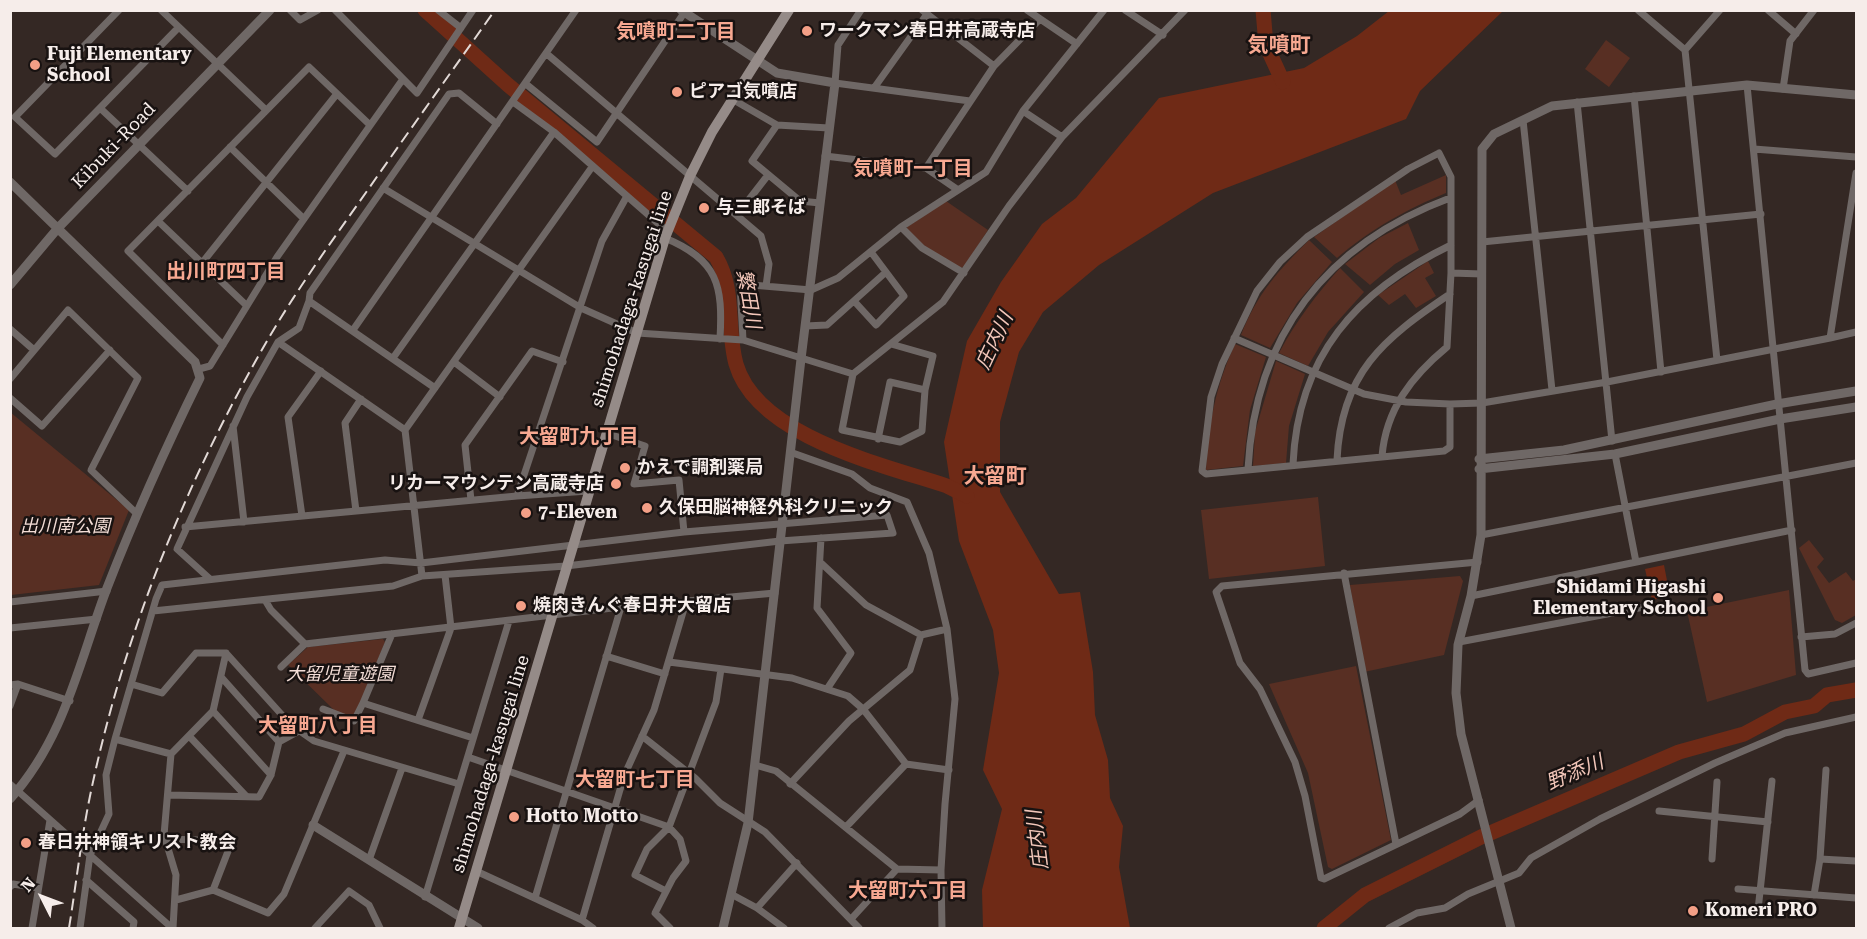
<!DOCTYPE html>
<html>
<head>
<meta charset="utf-8">
<style>
	body { margin:0 }
	#map { position:relative; width:1867px; height:939px; overflow:hidden; background:#342824; font-family:"Roboto Serif",serif }
	canvas { display:block }
	.frame { position:absolute; inset:0; border:12px solid #f6edea; pointer-events:none }
	.north { position:absolute; left:12px; top:867px; width:60px; height:60px; -webkit-text-stroke:4px #181211; paint-order:stroke; rotate:312deg; font-size:16px; font-weight:700; line-height:24px; text-align:center; color:#f6edea }
	.north::after { content:''; display:block; margin:auto; width:21px; height:27px; background:#f6edea; clip-path:polygon(50% 0,100% 100%,50% 72%,0 100%) }
</style>
</head>
<body>
<div id="map">
<canvas width="1867" height="939"></canvas>
<div class="frame"></div>
<div class="north">N</div>
</div>
<script>
const ctx = document.querySelector('canvas').getContext('2d');
ctx.lineJoin = 'round';
function paint(path, color) { ctx.fillStyle = color; ctx.fill(path, 'evenodd'); }
function strokePath(path, color, width, dash) { ctx.strokeStyle = color; ctx.lineWidth = width; ctx.lineCap = dash ? 'butt' : 'round'; ctx.setLineDash(dash || []); ctx.stroke(path); }
function label(font, color, halo, rows, align = 'center') {
  ctx.font = font + ' "Roboto Serif","Noto Sans JP",serif'; ctx.lineWidth = 5; ctx.setLineDash([]); ctx.textBaseline = 'middle'; ctx.strokeStyle = halo; ctx.fillStyle = color; for (const [text, x, y, turn = 0] of rows) {
    ctx.save(); ctx.translate(x, y); ctx.rotate((+turn || 0) * Math.PI / 180); ctx.textAlign = isNaN(turn) ? turn : align; if (halo) ctx.strokeText(text, 0, 0); ctx.fillText(text, 0, 0); ctx.restore();
  }
}
paint(new Path2D(`
	M1606 40 1630 58 1609 87 1585 69Z
	M1446 175V193C1405 210 1371 229 1337 258L1314 237 1395 180 1401 195Z
	M946 201 988 230 964 267 960 268 926 250 907 231V227Z
	M1408 223 1419 250 1395 264 1370 285 1345 264 1379 238Z
	M1309 240 1332 262 1297 303 1270 348 1241 335C1257 294 1278 271 1309 240Z
	M1428 261 1434 273 1425 278 1436 296 1416 308 1405 294 1389 305 1378 295Z
	M1340 268 1364 292 1328 332 1308 366 1279 353C1296 321 1316 295 1340 268Z
	M1235 344 1266 357 1250 410 1243 466 1206 470C1208 425 1216 385 1235 344Z
	M1276 361 1305 374 1289 426 1286 463 1253 466 1255 432Z
	M10 412 129 510 99 585 11 595Z
	M1318 497 1325 566 1209 579 1201 510Z
	M1809 540 1824 559 1817 567 1829 583 1846 572 1853 581 1856 579V615L1842 623 1835 620 1799 548Z
	M1460 576 1463 581 1444 655 1364 672 1350 585Z
	M1789 590 1796 675 1707 702 1687 611Z
	M383 639 385 642 355 716 351 717 335 711 288 665 308 647Z
	M1356 666 1391 840 1332 869 1328 867 1308 773 1269 684Z`), '#582f23');
paint(new Path2D(`
	M1389 11H1503L1420 91 1406 119 1213 193 1099 265 1043 312 1019 352 1000 422V492L1059 594 1080 592 1093 672 1095 715 1108 760 1110 798 1123 826 1119 867 1130 928H983L982 890 1002 809 983 770 999 673 993 630 959 541 944 442 967 341 1001 282 1042 224 1076 198 1159 98 1304 68 1357 36Z
	M1664 565 1670 596 1652 600 1645 569Z`), '#6f2a16');
strokePath(new Path2D(`
	M425 10 508 85 716 257C736 291 726 328 736 364 757 437 884 465 947 486L967 496
	M1263 10 1266 45 1283 82
	M1324 928 1365 895 1481 837 1679 752 1744 734 1785 712 1814 706 1827 695 1856 690`), '#6f2a16', 15);
strokePath(new Path2D(`
	M119 10 15 117 55 154 178 28
	M161 10 266 110
	M290 10 300 20 318 10
	M335 10 417 93 473 10
	M438 10 461 28
	M861 10 838 45 835 83 970 101
	M922 10 994 66
	M1027 10 1077 44
	M1125 10 1163 35
	M1638 10 1685 50 1717 360
	M1768 10 1796 34
	M1685 50 1720 10
	M547 54 761 236 769 264 766 286
	M526 84 597 142 686 10
	M1747 85 1805 670 1808 674 1856 663
	M874 88 927 14
	M1783 89 1790 41 1814 10
	M1634 96 1661 372
	M732 99 777 125 829 128
	M513 102 554 132 668 232
	M1577 102 1612 441
	M100 108 188 191
	M1023 111 1062 137
	M1523 120 1552 390
	M777 125 752 161 800 201 820 203
	M230 147 303 218
	M1754 149 1856 157
	M825 156 926 168 958 190
	M926 168 994 66 1040 19
	M383 188 581 308 637 333 743 340 853 374 943 302 1009 206 1062 137 1185 10
	M737 215 768 175
	M158 221 246 305
	M901 227 922 248 964 273
	M665 238C718 260 723 285 720 339
	M1482 242 1761 214
	M202 263 336 95
	M1451 273 1482 274
	M854 301 876 325 904 296 871 252
	M805 326 827 325 886 272
	M10 329 34 350
	M353 330 576 10
	M1234 338 1364 394 1406 402 1450 404 1482 403 1607 382 1830 338 1856 173
	M1830 338 1856 332
	M743 340 740 284 811 290 838 278 901 227 986 172 1023 111 1104 10
	M278 342 405 430
	M223 345 128 251 309 67 370 125
	M393 358 554 132
	M454 362 500 397
	M199 369 210 366 277 257 403 79
	M853 374 842 430 900 442 922 431 925 390 933 356 891 344
	M10 379 68 310 138 378 91 470 136 513
	M435 388 309 301 310 293 449 94 459 93 497 124
	M10 398 42 426 110 350
	M233 426 244 522
	M606 433 645 446 634 484 679 480 684 532
	M878 439 890 382 925 390
	M790 452 852 474 870 488 907 502 929 553 947 629 955 699 945 804 941 870 942 928
	M1615 454 1636 562
	M1382 456C1386 409 1412 376 1447 347L1451 273V177L1439 153 1408 169 1307 237 1280 262 1257 291 1222 364 1211 397 1202 471 1206 474 1444 451 1450 447V404
	M1337 460C1341 373 1383 339 1450 294
	M1293 464C1298 356 1356 291 1451 245
	M1248 469C1255 335 1326 244 1450 198
	M517 496 588 491
	M471 500 465 445 532 351 563 362
	M356 511 345 423 361 399
	M302 516 288 417 321 371
	M185 527 517 496 602 241 627 196
	M1481 535 1856 463
	M821 538 817 608 851 653 827 689
	M820 562 866 605 921 635 947 629
	M1478 562 1222 586 1216 592 1240 663 1260 689 1295 762 1305 796 1321 878 1324 879 1460 814 1479 800
	M1344 573 1396 844
	M422 576 405 430 592 167
	M210 579 177 549 247 397 278 342 299 328 309 301
	M1471 596 1792 530
	M265 600 271 610 305 644
	M10 602 107 591
	M10 628 97 619
	M392 634 363 703 473 738
	M1801 637 1835 634 1856 623
	M1459 642 1644 607
	M606 656 665 674
	M669 662 792 678 848 696 863 709 906 764 949 770
	M281 667 305 644 621 607 775 593
	M222 678 279 742
	M131 684 162 693 196 653H226L291 725 314 741 459 784
	M10 685 18 684 70 701
	M10 706 18 684
	M323 709 354 721 363 703
	M213 711 271 775
	M418 720 451 628 445 575
	M642 736 695 778 720 803 765 832 859 928
	M190 737 246 796
	M115 739 171 754 213 711 226 653
	M171 754 164 835 176 875 173 928
	M468 757 669 827 680 839 686 861 673 878 655 913 670 928
	M755 765 776 771 897 869 941 870
	M10 784 172 928
	M790 784 849 721 910 670 921 635
	M168 795 259 797 271 775 279 742 299 731
	M1659 811 1768 822
	M846 827 906 764
	M165 839 232 841 213 890
	M1712 859 1717 782
	M1820 859 1856 861
	M369 860 402 768
	M476 871 582 920 593 928
	M86 880 134 922 133 928
	M10 887 13 884 38 888
	M1738 889 1856 898
	M666 891 635 875 647 849 669 827 716 702 721 669
	M731 894 757 908 784 928
	M1814 895 1820 859 1826 770
	M425 897 509 621
	M535 898 621 607
	M176 900 213 890 268 913 284 894 344 751
	M757 908 797 863
	M1758 910 1772 781
	M852 918 897 869
	M582 920 624 776 654 710 686 602
	M32 928 50 820
	M80 928 90 855 109 814 106 775 115 739 156 599 162 585 385 560 421 563 684 532 887 515 893 533 780 541 566 566 422 576 393 586 153 611
	M315 928 349 891 369 905 380 928
	M1389 928 1417 913 1445 908 1468 894 1519 873 1531 858 1600 819 1715 763 1785 733 1856 717`), '#6f6866', 7);
strokePath(new Path2D(`
	M681 10 777 73 835 83 801 359 748 823 723 928
	M10 182 195 362 200 378C166 447 135 516 107 588 79 662 65 738 10 799
	M10 285 58 228 270 10
	M1479 459 1564 450 1777 404 1856 391
	M1479 469 1615 454 1780 419 1856 407
	M313 825 478 928
	M1511 928 1461 734 1456 693 1458 645 1471 596 1481 535 1482 149 1494 134 1552 106 1747 85 1856 95`), '#6f6866', 9);
strokePath(new Path2D(`
	M459 928 665 238 690 176 712 132 789 10`), '#958b88', 10);
strokePath(new Path2D(`
	M69 928C76 885 81 840 90 796 123 636 185 483 267 341 297 289 332 241 367 191 409 131 452 71 495 10`), '#e2d9d6', 2, [12, 6]);
for (const [x, y, r, color] of [
	[807,31,6,"#f39f86"],
	[35,65,6,"#f39f86"],
	[677,92,6,"#f39f86"],
	[704,208,6,"#f39f86"],
	[625,468,6,"#f39f86"],
	[616,484,6,"#f39f86"],
	[647,508,6,"#f39f86"],
	[526,513,6,"#f39f86"],
	[1718,598,6,"#f39f86"],
	[521,606,6,"#f39f86"],
	[514,817,6,"#f39f86"],
	[26,843,6,"#f39f86"],
	[1693,911,6,"#f39f86"]
]) { const dot = new Path2D(); dot.arc(x, y, r, 0, 2 * Math.PI); ctx.fillStyle = color; ctx.fill(dot); strokePath(dot, '#181211', 2); }
label('bold 18px', '#f6edea', '#181211', [
	["ワークマン春日井高蔵寺店",819,31],
	["Fuji Elementary",47,55],
	["School",47,76],
	["ピアゴ気噴店",689,92],
	["与三郎そば",716,208],
	["かえで調剤薬局",637,468],
	["リカーマウンテン高蔵寺店",604,484,"right"],
	["久保田脳神経外科クリニック",659,508],
	["7-Eleven",538,513],
	["Shidami Higashi",1706,588,"right"],
	["Elementary School",1706,609,"right"],
	["焼肉きんぐ春日井大留店",533,606],
	["Hotto Motto",526,817],
	["春日井神領キリスト教会",38,843],
	["Komeri PRO",1705,911]
], 'left');
label('18px', '#f6edea', '#181211', [
	["Kibuki-Road",114,146,-46],
	["shimohadaga-kasugai line",632,299,-72],
	["shimohadaga-kasugai line",491,764,-73]
]);
label('italic 18px', '#f3ddd6', '#181211', [
	["出川南公園",65,527],
	["大留児童遊園",340,675]
]);
label('bold 20px', '#f7a891', '#181211', [
	["気噴町二丁目",676,32],
	["気噴町一丁目",913,169],
	["出川町四丁目",226,272],
	["大留町九丁目",579,437],
	["大留町八丁目",318,726],
	["大留町七丁目",635,780],
	["大留町六丁目",908,891]
]);
label('italic 20px', '#f2c6b9', '#181211', [
	["繁田川",748,299,80],
	["庄内川",995,341,-65],
	["野添川",1575,773,-23],
	["庄内川",1038,840,-97]
]);
label('bold 21px', '#f7a891', '#181211', [
	["気噴町",1279,46],
	["大留町",995,477]
]);
</script>
</body>
</html>
